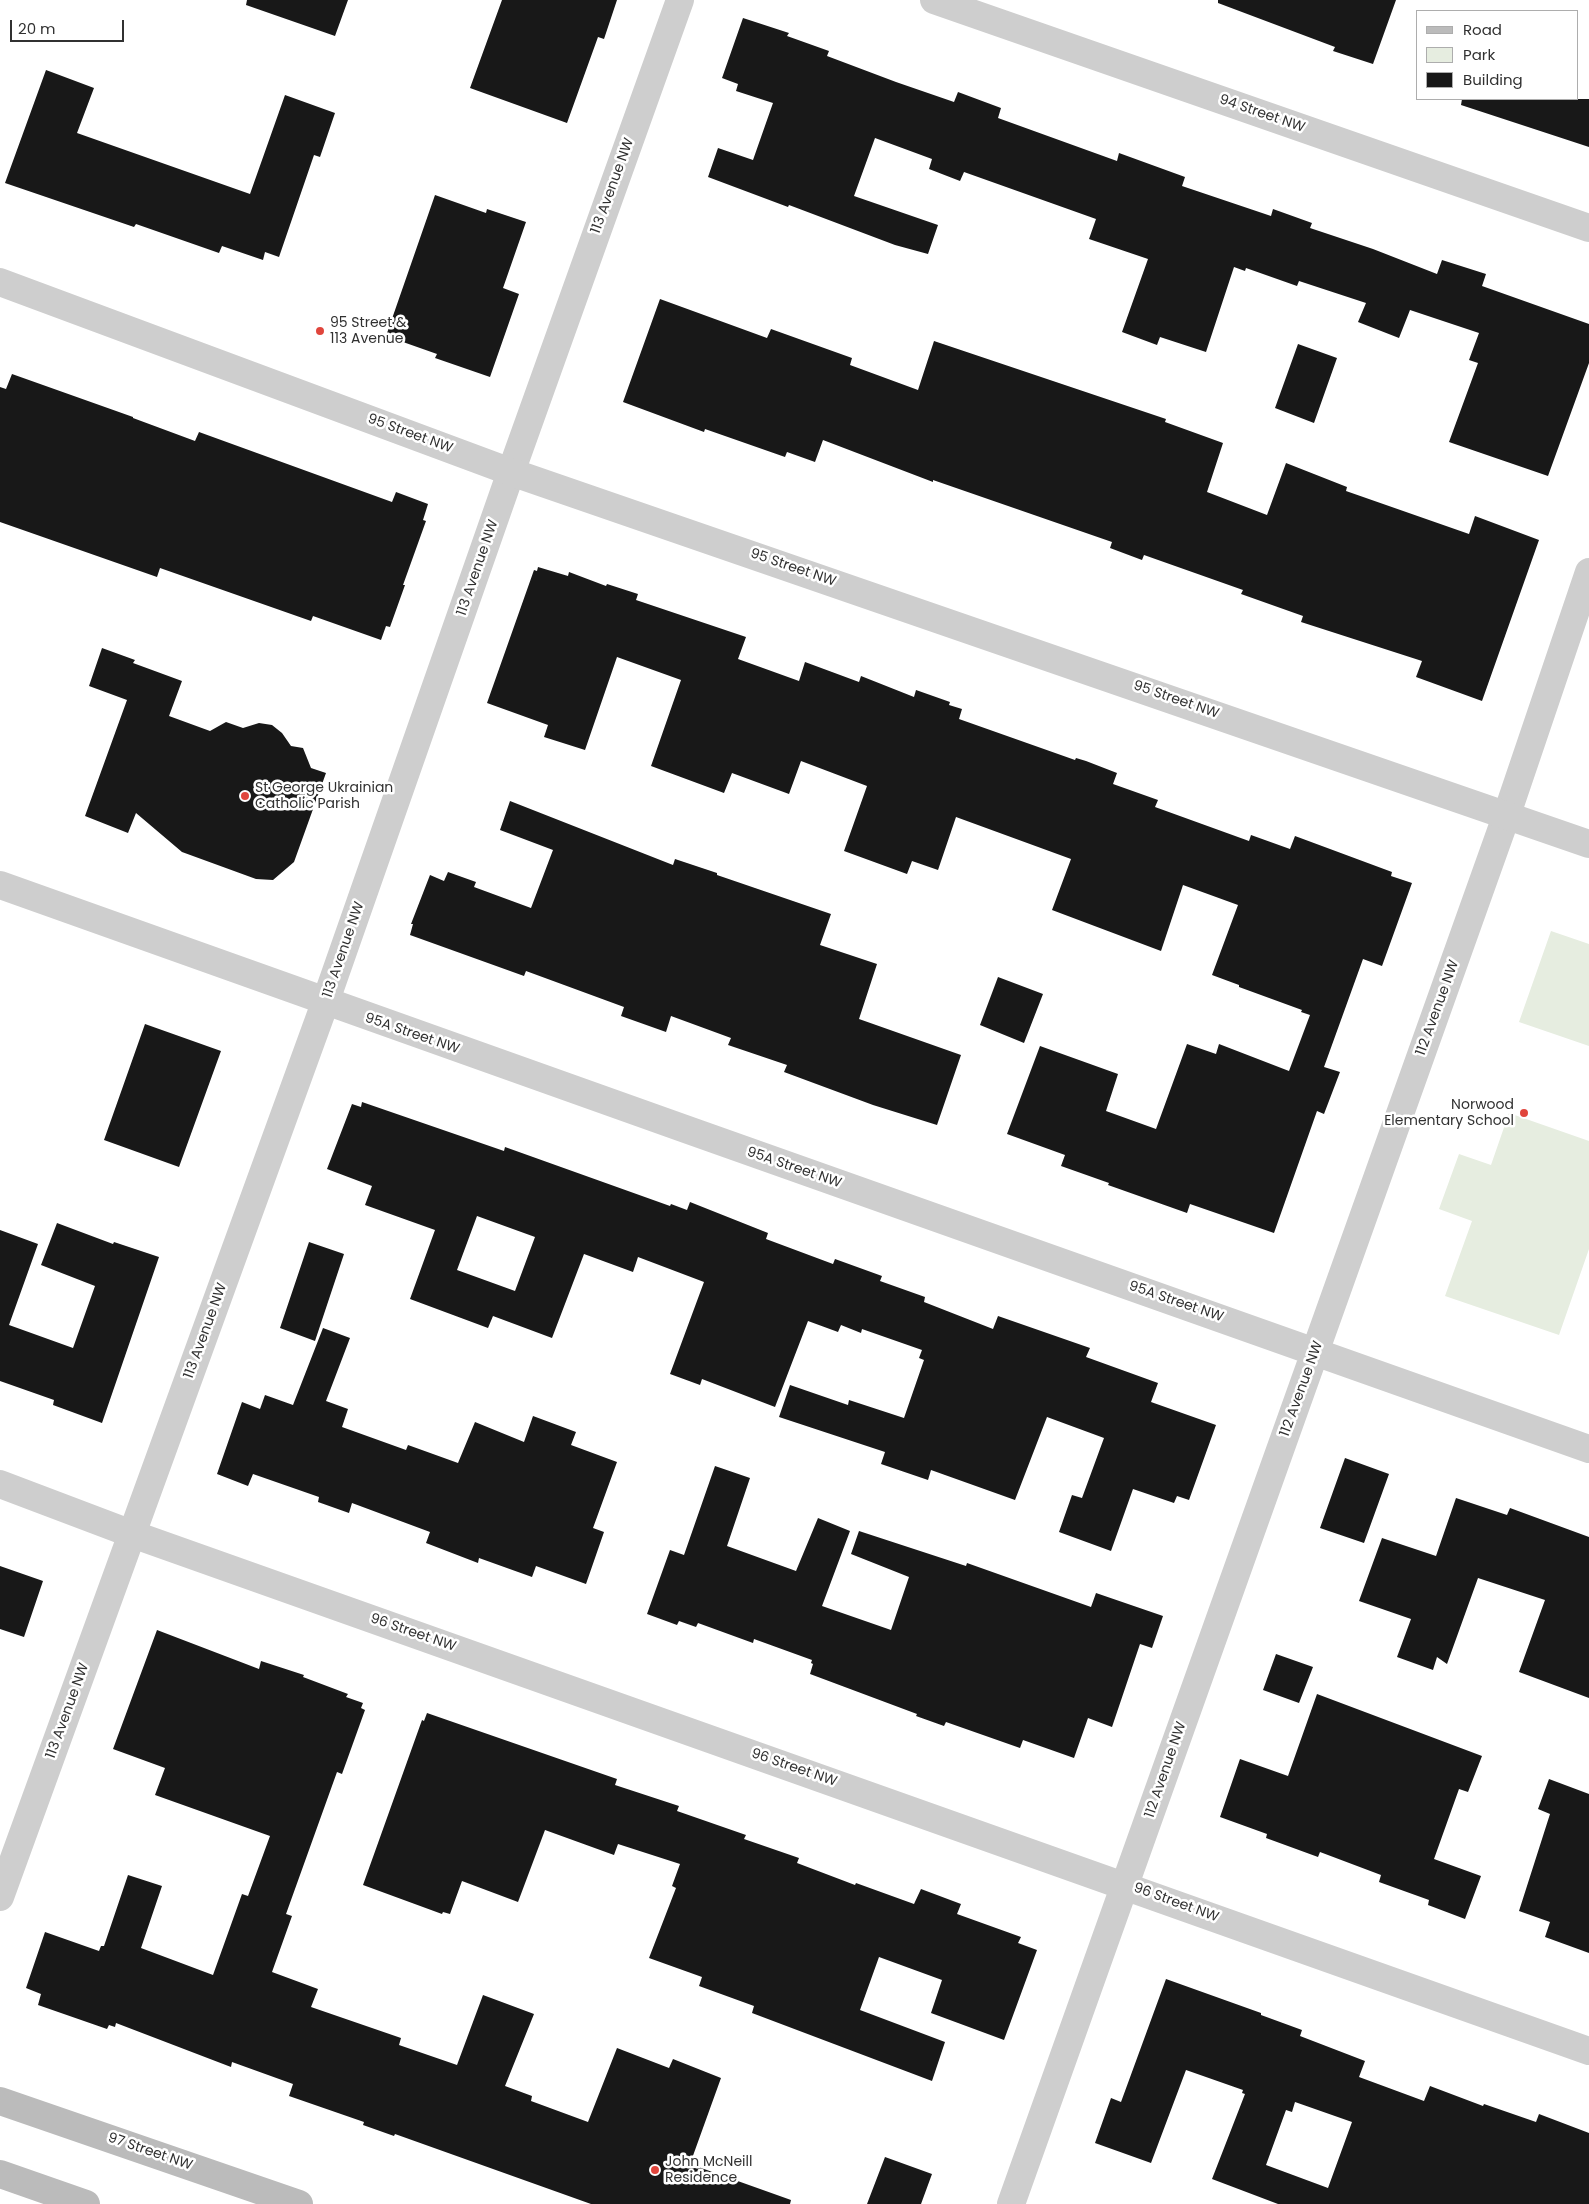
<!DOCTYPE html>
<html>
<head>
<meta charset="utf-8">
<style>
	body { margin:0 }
	#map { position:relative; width:1589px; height:2204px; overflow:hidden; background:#fff; font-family:Poppins,sans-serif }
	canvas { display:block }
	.legend { position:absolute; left:1416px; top:10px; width:162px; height:90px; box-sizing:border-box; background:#fff; border:1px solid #adadad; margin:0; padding:6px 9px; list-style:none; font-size:15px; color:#313131 }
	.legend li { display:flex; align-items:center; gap:10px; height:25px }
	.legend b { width:25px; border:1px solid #adadad }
	.scale { position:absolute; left:10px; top:20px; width:114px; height:22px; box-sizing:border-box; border:2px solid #313131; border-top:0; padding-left:6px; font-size:15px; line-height:18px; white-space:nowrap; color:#313131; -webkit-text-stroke:4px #fff; paint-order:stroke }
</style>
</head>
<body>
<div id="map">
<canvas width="1589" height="2204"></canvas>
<ul class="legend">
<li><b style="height:6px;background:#bbb"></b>Road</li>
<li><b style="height:14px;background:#e6ede0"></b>Park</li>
<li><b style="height:14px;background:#181818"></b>Building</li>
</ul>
<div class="scale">20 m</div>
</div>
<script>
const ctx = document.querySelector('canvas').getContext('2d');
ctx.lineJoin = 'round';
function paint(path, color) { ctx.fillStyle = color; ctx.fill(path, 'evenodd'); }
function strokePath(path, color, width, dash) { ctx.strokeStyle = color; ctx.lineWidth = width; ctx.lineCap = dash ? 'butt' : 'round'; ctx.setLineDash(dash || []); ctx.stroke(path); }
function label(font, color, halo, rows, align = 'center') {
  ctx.font = font + ' Poppins,sans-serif'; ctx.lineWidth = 5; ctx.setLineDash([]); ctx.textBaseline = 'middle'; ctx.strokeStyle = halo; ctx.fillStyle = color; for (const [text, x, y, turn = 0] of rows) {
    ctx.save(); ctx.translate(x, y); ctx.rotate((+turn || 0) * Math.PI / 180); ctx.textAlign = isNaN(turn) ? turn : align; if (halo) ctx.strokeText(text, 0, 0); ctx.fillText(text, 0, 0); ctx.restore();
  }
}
paint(new Path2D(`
	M1551 931 1589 944V1046L1519 1022Z
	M1509 1113 1589 1141V1249L1559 1335 1445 1296 1472 1221 1439 1209 1459 1154 1491 1165Z`), '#e6ede0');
paint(new Path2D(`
	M247 0H348L335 36 246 5Z
	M502 0H617L604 39 598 37 567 123 470 88Z
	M1218 0H1396L1373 64 1333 51 1335 47 1218 3Z
	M743 18 789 33 787 36 829 51 827 56 896 82 954 102 958 92 1001 108 998 118 1117 161 1119 153 1185 177 1182 186 1271 216 1273 209 1312 223 1310 228 1373 249 1437 274 1442 260 1486 274 1482 286 1589 324V363L1548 476 1449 442 1478 363 1469 360 1479 333 1410 310 1399 338 1358 322 1366 303 1299 281 1297 286 1246 268 1245 271 1234 267 1206 352 1160 337 1157 345 1122 332 1148 259 1089 239 1096 219 964 172 960 181 929 169 932 159 875 138 854 196 938 225 928 254 895 245 789 205 788 207 708 177 718 148 753 160 773 103 736 91 738 84 722 78Z
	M46 70 94 88 77 133 250 194 285 95 335 113 320 157 314 155 279 257 265 252 263 260 222 246 219 253 136 224 134 227 5 183Z
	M1462 99H1589V147L1461 105Z
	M435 195 486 213 487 209 526 222 503 288 519 294 490 377 435 358 437 354 386 336Z
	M660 299 767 338 771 329 852 358 850 365 918 390 934 341 1166 419 1165 422 1223 443 1207 492 1267 515 1286 463 1347 487 1346 491 1469 534 1475 516 1539 540 1482 701 1416 677 1422 661 1301 622 1303 616 1241 594 1243 590 1144 555 1142 560 1110 548 1112 542 933 480V482L823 440 815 462 787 452 785 457 705 429 704 432 623 402Z
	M1298 344 1337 358 1314 423 1275 408Z
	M12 374 133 417V418L195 441 199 432 392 502 396 492 428 504 423 520 426 521 403 585H405L390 627 386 626 381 640 313 616 311 621 160 568 157 577 0 522V387L6 389Z
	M538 567 568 576 569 572 606 586 607 584 638 594 636 600 746 637 738 659 799 681 805 662 859 682 861 676 914 697 916 690 950 702 949 705 962 709 959 719 1075 760 1076 758 1086 761 1117 773 1113 784 1158 800 1155 807 1249 841 1251 835 1290 849 1295 836 1392 872 1391 876 1412 883 1382 966 1363 959 1324 1067 1340 1072 1324 1114 1317 1111 1274 1233 1190 1204 1187 1213 1108 1185 1109 1183 1061 1166 1065 1155 1007 1134 1040 1046 1118 1074 1106 1111 1156 1129 1187 1044 1216 1054 1219 1044 1289 1071 1310 1015 1301 1012 1302 1010 1239 987V985L1212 975 1238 905 1183 885 1161 951 1052 910 1071 859 956 817 938 870 912 861 907 874 844 851 867 786 801 761 789 794 732 773 724 793 651 766 681 680 617 657 585 750 544 737 548 725 487 703 534 570 537 571Z
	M102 648 135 660 133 663 182 681 169 716 210 731 226 722 243 728 259 723 272 725 282 733 291 746 303 748 311 768 326 773 294 862 273 880 256 879 182 852 136 813 128 833 85 816 127 700 89 686Z
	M510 801 673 865 675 859 717 873V875L831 914 820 945 877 964 859 1019 961 1055 937 1125 873 1105 784 1072 787 1065 728 1045 731 1038 671 1016 666 1032 621 1016 624 1007 526 971 524 976 410 935 413 924H411L430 875 444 881 448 872 476 882 474 887 531 908 553 850 500 830Z
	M998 977 1043 994 1024 1043 980 1025Z
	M145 1024 221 1051 179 1167 104 1140Z
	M362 1102 504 1151 505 1147 670 1206 671 1204 687 1210 690 1202 768 1233 766 1239 833 1264 835 1259 882 1276 880 1281 925 1297 924 1302 993 1329 998 1316 1090 1348 1086 1357 1158 1383 1151 1402 1216 1425 1189 1500 1177 1496 1174 1503 1133 1489 1111 1551 1059 1532 1072 1495 1082 1498 1104 1438 1047 1417 1015 1500 931 1470 928 1480 881 1464 885 1452 779 1417 790 1385 848 1405 849 1400 904 1418 924 1360 919 1358 922 1350 862 1329 861 1333 841 1325 838 1332 808 1321 775 1407 702 1379 700 1385 670 1374 704 1282 638 1257 633 1272 584 1254 552 1338 493 1316 488 1328 410 1299 435 1230 365 1205 372 1186 327 1169 352 1104 361 1107ZM477 1216 535 1237 515 1291 457 1270Z
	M57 1223 113 1244 114 1242 159 1257 102 1423 53 1405 54 1400 0 1381V1230L38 1244 9 1325 73 1348 95 1286 41 1265Z
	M309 1242 344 1254 315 1341 280 1328Z
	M323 1328 350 1338 326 1401 348 1409 342 1427 406 1450 408 1445 458 1463 475 1422 524 1442 533 1416 576 1432 571 1445 617 1462 593 1528 604 1532 586 1584 536 1566 532 1577 479 1558 478 1563 426 1543 430 1532 352 1503 349 1513 318 1502 319 1497 253 1474 248 1486 217 1474 242 1402 260 1409 265 1395 293 1405Z
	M1345 1458 1389 1474 1364 1543 1320 1528Z
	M715 1466 750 1478 727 1546 796 1571 818 1518 850 1531 822 1606 891 1630 909 1577 851 1554 859 1531 966 1566 967 1563 1091 1607 1096 1593 1163 1616 1152 1648 1140 1644 1112 1727 1088 1718 1074 1758 1023 1740 1020 1748 946 1722 944 1726 916 1716 917 1714 810 1674 813 1664 811 1663 812 1660 754 1639 753 1643 698 1623 696 1627 679 1621 677 1625 647 1614 670 1550 684 1555Z
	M1456 1498 1507 1515 1510 1508 1589 1537V1698L1519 1672 1545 1600 1478 1578 1447 1664 1437 1657 1433 1670 1397 1657 1411 1619 1359 1601 1382 1538 1436 1556Z
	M0 1566 43 1581 24 1637 0 1629Z
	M157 1630 259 1669 261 1661 304 1675 303 1677 348 1694 346 1697 363 1703 361 1708 365 1710 342 1774 337 1772 286 1914 292 1916 272 1972 318 1989 311 2007 401 2038 399 2045 457 2065 483 1995 534 2014 505 2086 532 2096 531 2101 588 2122 617 2048 669 2068 673 2059 721 2078 690 2164 791 2200 790 2204H591L395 2134 394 2136 363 2125 364 2122 289 2096 293 2084 232 2062 231 2067 116 2023 115 2027 109 2025 107 2029 38 2005 41 1994 26 1988 45 1932 99 1951 101 1946H104L128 1875 162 1886 141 1948 213 1975 242 1894 248 1896 270 1836 155 1795 165 1768 113 1749Z
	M1276 1654 1313 1667 1299 1703 1263 1690Z
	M1317 1694 1482 1756 1468 1792 1459 1789 1434 1859 1481 1876 1465 1919 1428 1905 1429 1900 1379 1882 1381 1875 1320 1852 1318 1857 1266 1838 1267 1834 1220 1817 1240 1759 1288 1776Z
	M427 1713 617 1779 615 1785 679 1806 677 1811 746 1835 744 1839 799 1858 797 1863 855 1885 856 1883 914 1904 921 1889 961 1904 957 1914 1021 1937 1018 1943 1037 1950 1004 2040 931 2013 942 1980 879 1957 860 2010 945 2042 932 2081 752 2013 754 2006 699 1986 702 1977 649 1958 676 1888 672 1886 680 1864 618 1844 614 1855 545 1830 518 1902 462 1881 450 1914 443 1912 442 1914 363 1885 422 1720 424 1721Z
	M1549 1779 1589 1794V1953L1545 1937 1550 1922 1519 1911 1550 1814 1538 1809Z
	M1166 1979 1261 2013V2015L1302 2030 1300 2036 1365 2061 1359 2077 1424 2101 1430 2086 1483 2106 1484 2104 1536 2122 1539 2114 1589 2133V2204H1278L1212 2179 1245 2094 1242 2093 1243 2090 1186 2070 1151 2163 1095 2143 1111 2098 1121 2102ZM1295 2102 1352 2122 1328 2188 1266 2165 1286 2110 1292 2112Z
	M885 2157 932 2174 921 2204H867Z`), '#181818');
strokePath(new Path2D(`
	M934 0 1589 228
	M0 885C528 1077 1061 1258 1589 1449
	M0 1484 132 1534 1589 2051
	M0 1897 325 1003 511 472 680 0
	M1011 2204 1507 814 1589 572`), '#cecece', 28);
strokePath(new Path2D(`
	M0 282 511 472 1589 844`), '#cecece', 28);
strokePath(new Path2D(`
	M0 2101 299 2204
	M0 2174 86 2204`), '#bbb', 28);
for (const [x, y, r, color] of [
	[320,331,5,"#e0453c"],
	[245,796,5,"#e0453c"],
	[1524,1113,5,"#e0453c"],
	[655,2170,5,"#e0453c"]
]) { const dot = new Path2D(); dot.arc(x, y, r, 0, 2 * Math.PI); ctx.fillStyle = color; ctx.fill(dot); strokePath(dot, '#fff', 2); }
label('14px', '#313131', '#fff', [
	["94 Street NW",1262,114,19],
	["113 Avenue NW",613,186,-70],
	["95 Street NW",410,434,20],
	["113 Avenue NW",478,568,-71],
	["95 Street NW",793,568,19],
	["95 Street NW",1176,700,19],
	["113 Avenue NW",344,950,-71],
	["112 Avenue NW",1438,1008,-70],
	["95A Street NW",412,1034,19],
	["95A Street NW",794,1168,19],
	["95A Street NW",1176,1302,19],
	["113 Avenue NW",206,1331,-70],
	["112 Avenue NW",1302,1389,-70],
	["96 Street NW",413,1633,19],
	["113 Avenue NW",68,1711,-70],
	["96 Street NW",794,1768,19],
	["112 Avenue NW",1166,1770,-71],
	["96 Street NW",1176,1903,20],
	["97 Street NW",150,2152,19]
]);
label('14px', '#313131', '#fff', [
	["95 Street &",330,323],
	["113 Avenue",330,339],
	["St George Ukrainian",255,788],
	["Catholic Parish",255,804],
	["Norwood",1514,1105,"right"],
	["Elementary School",1514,1121,"right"],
	["John McNeill",665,2162],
	["Residence",665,2178]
], 'left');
</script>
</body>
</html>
